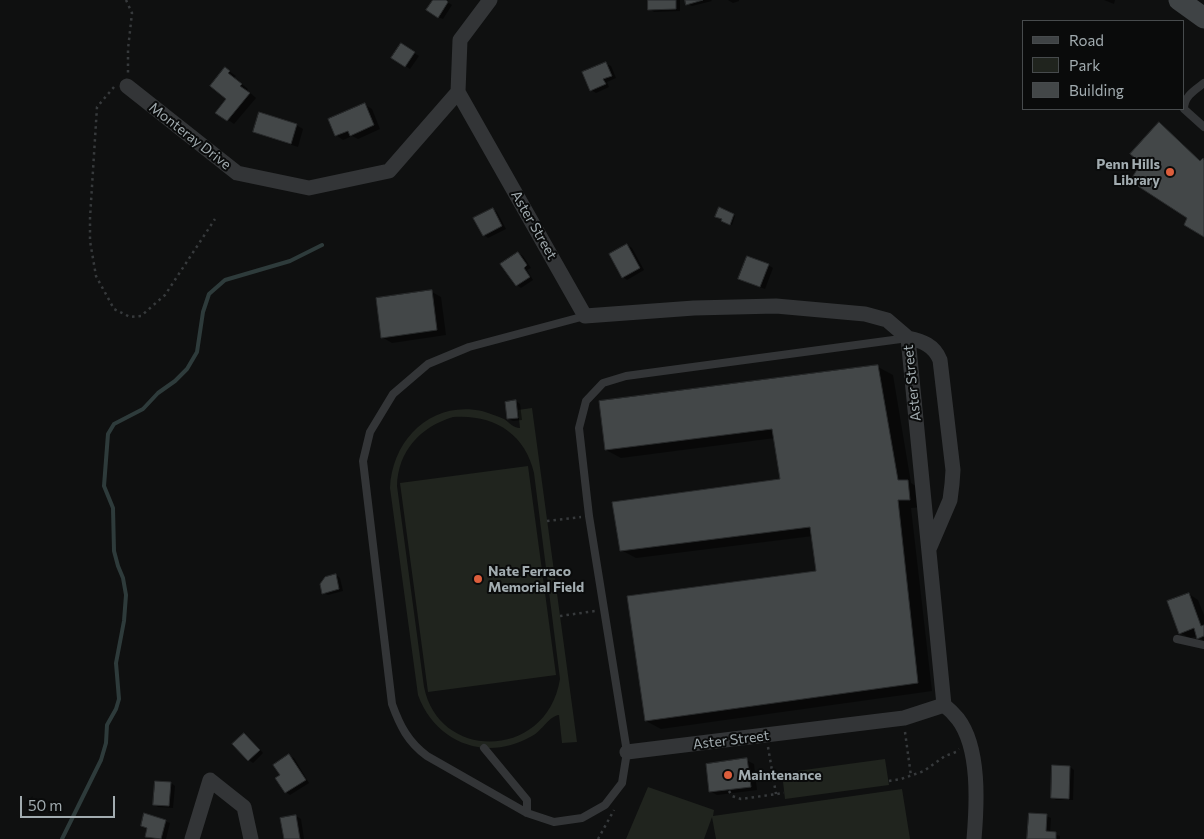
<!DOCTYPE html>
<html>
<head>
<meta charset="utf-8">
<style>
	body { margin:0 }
	#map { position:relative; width:1204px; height:839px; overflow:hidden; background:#0f1010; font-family:Commissioner,sans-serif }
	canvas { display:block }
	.legend { position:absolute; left:1022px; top:20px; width:162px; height:90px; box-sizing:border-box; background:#0a0b0b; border:1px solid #474b4d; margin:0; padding:6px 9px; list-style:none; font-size:15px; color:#a2acb0 }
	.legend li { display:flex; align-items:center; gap:10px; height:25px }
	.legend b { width:25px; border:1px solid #474b4d }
	.scale { position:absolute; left:20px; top:796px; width:95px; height:22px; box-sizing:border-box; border:2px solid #a2acb0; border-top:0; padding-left:6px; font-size:15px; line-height:18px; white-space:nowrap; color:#a2acb0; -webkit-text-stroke:4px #0a0b0b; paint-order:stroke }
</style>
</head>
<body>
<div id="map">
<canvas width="1204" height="839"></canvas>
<ul class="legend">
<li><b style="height:6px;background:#3f4345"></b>Road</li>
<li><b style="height:14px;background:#20241e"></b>Park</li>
<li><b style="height:14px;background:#434748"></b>Building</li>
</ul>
<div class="scale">50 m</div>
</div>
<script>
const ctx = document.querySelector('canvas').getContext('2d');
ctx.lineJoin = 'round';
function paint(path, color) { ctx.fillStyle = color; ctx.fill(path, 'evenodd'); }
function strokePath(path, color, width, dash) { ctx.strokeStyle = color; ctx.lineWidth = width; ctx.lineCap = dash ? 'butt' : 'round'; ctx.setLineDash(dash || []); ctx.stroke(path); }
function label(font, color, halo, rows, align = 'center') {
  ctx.font = font + ' Commissioner,sans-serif'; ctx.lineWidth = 4; ctx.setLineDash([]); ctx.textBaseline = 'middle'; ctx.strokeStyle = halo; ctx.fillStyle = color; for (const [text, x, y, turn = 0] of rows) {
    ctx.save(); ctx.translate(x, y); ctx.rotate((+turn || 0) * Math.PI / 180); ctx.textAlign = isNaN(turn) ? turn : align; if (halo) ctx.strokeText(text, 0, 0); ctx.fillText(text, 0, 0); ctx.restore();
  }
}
paint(new Path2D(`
	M532 408 577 742 562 743 559 715C549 716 542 731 532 736 487 762 436 744 418 695L390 488C392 439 432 400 482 411 489 413 497 416 504 419 509 422 513 428 520 428L518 410ZM453 417C493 414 525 433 534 473L560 679C547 760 439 762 424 687L397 486C398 451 420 427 453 417Z
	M528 466 556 675 428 692 400 483Z
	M885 759 889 785 785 799 782 773Z
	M648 787 714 810 713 816 902 789 910 839H716L712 817 704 839H626Z`), '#20241e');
paint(new Path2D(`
	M434 0H444L452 5 443 19 438 17Z
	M649 0H680V11L654 12 650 9Z
	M686 0H711L712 1 692 6 687 4Z
	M728 0H739V1L733 3Z
	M1104 0H1115L1114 4Z
	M401 45 419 56 410 69 393 58Z
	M606 64 611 66 616 78 607 82 609 87 596 93 591 90Z
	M226 69 236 76 234 78 248 89 247 90 256 98 234 124 217 112 228 99Z
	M365 105 372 109 380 129 358 139 352 136 343 140 336 135Z
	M296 125 303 129 298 147 261 135 254 131Z
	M493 209 497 212 506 229 488 238 484 235Z
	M720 209 735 216 732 225 724 222Z
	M627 245 632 248 644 270 627 280 623 277Z
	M518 253 523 256 531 268 527 270 533 280 521 288 517 285Z
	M768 265 773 268 765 289 744 281Z
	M432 292 441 297 446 335 392 343 382 337Z
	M878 367 893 375 911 483 922 490 924 507 911 508 932 691 661 729 646 721 817 572 813 536 636 558 621 550 781 480 775 438 621 458 606 450Z
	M516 401 520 404 522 420 513 421 508 419Z
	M336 575 340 578 343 591 328 595 323 593Z
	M1189 594 1198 600 1204 615V641L1198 636 1190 638 1180 633Z
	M244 735 249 737 263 753 253 763 249 760Z
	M289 756 294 758 309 783 290 795 286 792 281 775Z
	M746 760 754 764 757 790 717 795 710 791Z
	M1070 767 1074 770 1073 800H1056L1052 797Z
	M171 783 175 786 173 808 158 807 154 804Z
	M145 815 170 823 166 839H151L146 836 148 828Z
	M296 816 301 819 304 839H285Z
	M1046 816 1051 818 1050 833 1060 836V839H1029Z`), '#0007');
strokePath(new Path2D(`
	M62 839 101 760 106 743 107 725 116 709 119 699 116 663 124 621 126 595 123 578 118 566 114 551 113 508 104 486 108 434 114 424 143 409 158 393 175 381 187 369 197 352 203 312 209 294 225 280 290 261 322 245`), '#2e3b3b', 4);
const building = new Path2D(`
	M433 0H446L448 2 438 18 426 10Z
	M648 0H676V9L648 10Z
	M685 0H703L686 5Z
	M401 43 415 52 405 67 391 58Z
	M606 62 612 76 603 79 606 84 590 91 582 72Z
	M225 67 230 71 228 73 242 84 240 86 250 93 227 121 215 113 226 99 210 86Z
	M365 103 374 125 350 136 348 131 335 136 328 119Z
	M259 112 297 124 291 144 253 132Z
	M1159 122 1200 161 1203 158 1204 160V237L1184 225 1187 218 1130 181 1141 163 1130 154Z
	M719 207 734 214 730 225 721 221 722 219 715 217Z
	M493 208 502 226 483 236 473 218Z
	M627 244 640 268 622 278 609 254Z
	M518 252 527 265 524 268 530 277 516 286 500 264Z
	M747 256 769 264 760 287 738 279Z
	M432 290 437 330 381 338 376 298Z
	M878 365 898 480H908L910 500H898L918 683 645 721 627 596 816 571 810 527 620 551 612 502 780 479 772 429 605 450 599 401Z
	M516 400 518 418 507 419 505 402Z
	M336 574 339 589 322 594 320 584 325 577Z
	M1189 593 1201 626 1204 625V636L1197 639 1194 628 1179 634 1167 601Z
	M244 733 260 750 248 761 232 744Z
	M289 754 306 780 285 793 275 778 280 775 273 765Z
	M747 758 751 787 709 792 706 764Z
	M1052 765 1070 766 1069 799 1051 798Z
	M155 781 171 782 169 806 153 805Z
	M144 813 166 820 161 839 145 837 147 828 141 826Z
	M1029 813 1047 814 1046 831 1056 832V839H1027Z
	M296 815 300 839H284L280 818Z`);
paint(building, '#434748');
strokePath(building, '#292b2c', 1);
strokePath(new Path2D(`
	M126 0 132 13 128 49V74
	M114 87 97 107 90 218V241L96 276 114 309 130 317 141 316 165 295 215 219
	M547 521 581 517
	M560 616 595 611
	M905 732 911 776
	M768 747 776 794
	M889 781 901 779 924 771 945 756 956 752 959 749
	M729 791 732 796 741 799 784 793
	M598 839 614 810`), '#373a3c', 2.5, [2.5, 4]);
strokePath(new Path2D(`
	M1204 83C1195 90 1184 96 1184 109L1204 127
	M585 316 469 347 428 364 393 394 370 432 363 461 392 704C400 726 408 742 427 756L527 813 554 822 582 818 605 805 622 783 627 752 589 516 579 428 586 401 603 383 626 376 908 338
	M1177 639 1204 645
	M484 748 527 800V813`), '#333537', 8);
strokePath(new Path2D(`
	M490 0 460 40 458 92 585 316 694 308 776 306 865 314 887 320 908 338 944 705 904 718 627 752
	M127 86 237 173 309 188 389 171 458 92
	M908 338C922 341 934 345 940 360L953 470 952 484 950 500 929 549
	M944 705C949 709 954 714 958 719 980 748 977 804 974 839
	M192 839 210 780 244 807 251 839`), '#333537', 15);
strokePath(new Path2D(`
	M1179 0 1204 18`), '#3f4345', 21);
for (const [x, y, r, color] of [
	[1170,172,5,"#dc5e3c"],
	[478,579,5,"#dc5e3c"],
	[728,775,5,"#dc5e3c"]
]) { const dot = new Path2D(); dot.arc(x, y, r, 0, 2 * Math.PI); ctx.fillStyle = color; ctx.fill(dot); strokePath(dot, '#0a0b0b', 2); }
label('14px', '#a2acb0', '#0a0b0b', [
	["Monteray Drive",190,136,38],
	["Aster Street",534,225,60],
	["Aster Street",912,383,-96],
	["Aster Street",731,740,-7]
]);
label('bold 14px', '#a2acb0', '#0a0b0b', [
	["Penn Hills",1160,164,"right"],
	["Library",1160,180,"right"],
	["Nate Ferraco",488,571],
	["Memorial Field",488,587],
	["Maintenance",738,775]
], 'left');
</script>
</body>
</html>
